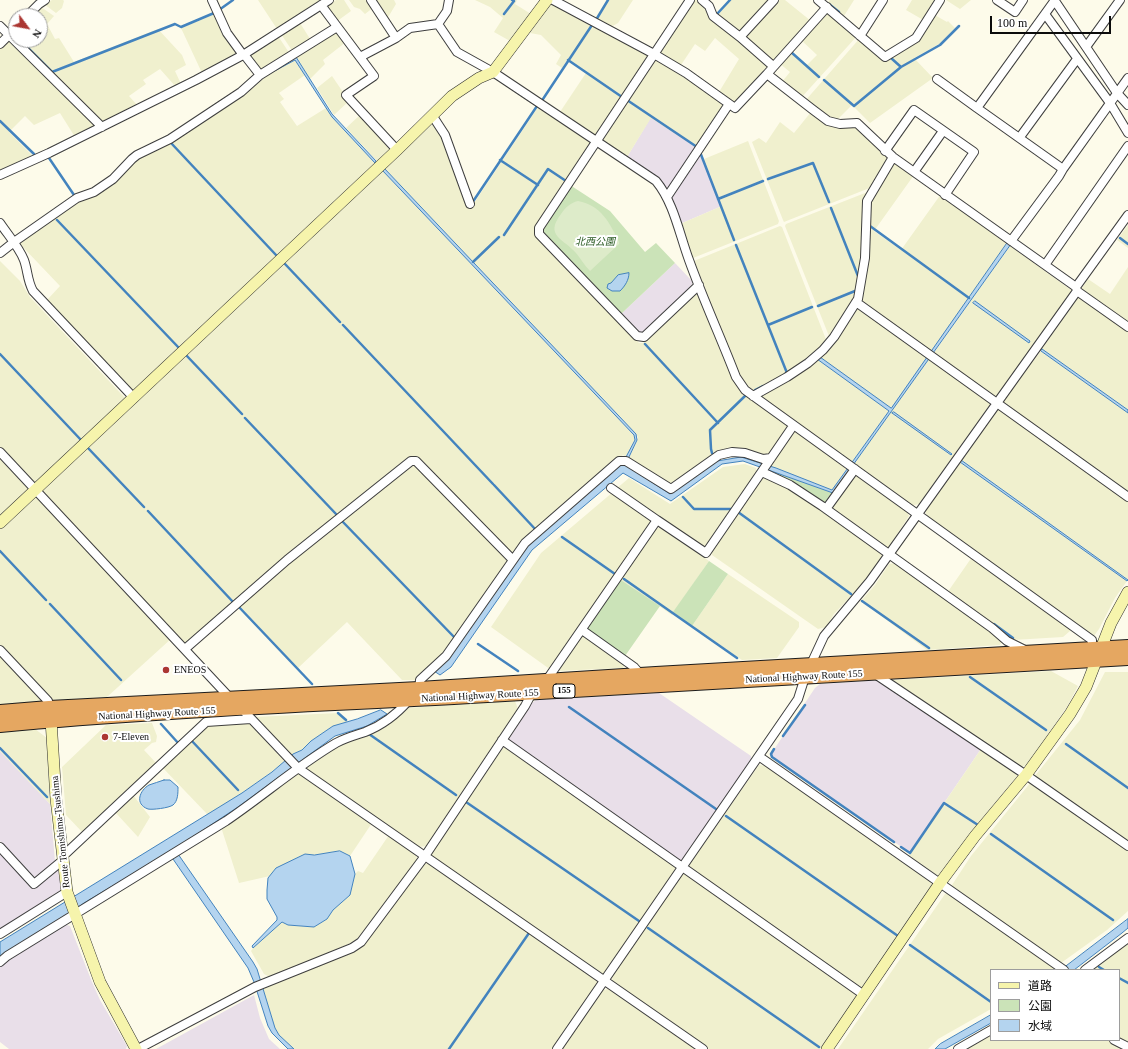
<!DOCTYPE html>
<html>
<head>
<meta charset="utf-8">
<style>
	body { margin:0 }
	#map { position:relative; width:1128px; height:1049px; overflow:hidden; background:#fdfbea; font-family:"Times New Roman","Noto Sans JP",serif }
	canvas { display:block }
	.legend { position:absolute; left:990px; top:969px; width:130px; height:72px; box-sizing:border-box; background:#fff; border:1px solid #9d9d9d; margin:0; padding:5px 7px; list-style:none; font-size:12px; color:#0b0b0b }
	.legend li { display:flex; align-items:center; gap:8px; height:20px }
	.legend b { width:20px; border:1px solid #9d9d9d }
	.north { position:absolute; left:8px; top:8px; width:40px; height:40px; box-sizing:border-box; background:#fff; border:1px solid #9d9d9d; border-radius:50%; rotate:122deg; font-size:11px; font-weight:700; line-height:16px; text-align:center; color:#0b0b0b }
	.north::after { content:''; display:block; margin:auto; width:14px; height:18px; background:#ab3632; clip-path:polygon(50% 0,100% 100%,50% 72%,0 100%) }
	.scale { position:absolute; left:990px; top:16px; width:121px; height:18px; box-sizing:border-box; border:2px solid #0b0b0b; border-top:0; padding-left:5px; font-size:12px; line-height:14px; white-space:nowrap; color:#0b0b0b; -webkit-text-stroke:3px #fff; paint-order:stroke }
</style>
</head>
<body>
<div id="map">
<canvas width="1128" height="1049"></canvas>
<ul class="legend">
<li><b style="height:5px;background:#f6f4ac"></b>道路</li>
<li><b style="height:11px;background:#cbe3b8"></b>公園</li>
<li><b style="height:11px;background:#b4d4ef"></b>水域</li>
</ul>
<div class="north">N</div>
<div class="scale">100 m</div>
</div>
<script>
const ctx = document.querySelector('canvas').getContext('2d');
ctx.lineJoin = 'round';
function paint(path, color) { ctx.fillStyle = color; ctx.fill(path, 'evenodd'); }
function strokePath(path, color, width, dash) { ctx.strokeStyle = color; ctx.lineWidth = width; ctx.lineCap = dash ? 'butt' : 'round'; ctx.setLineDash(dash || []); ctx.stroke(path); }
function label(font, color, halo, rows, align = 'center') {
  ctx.font = font + ' "Times New Roman","Noto Sans JP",serif'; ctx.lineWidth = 4; ctx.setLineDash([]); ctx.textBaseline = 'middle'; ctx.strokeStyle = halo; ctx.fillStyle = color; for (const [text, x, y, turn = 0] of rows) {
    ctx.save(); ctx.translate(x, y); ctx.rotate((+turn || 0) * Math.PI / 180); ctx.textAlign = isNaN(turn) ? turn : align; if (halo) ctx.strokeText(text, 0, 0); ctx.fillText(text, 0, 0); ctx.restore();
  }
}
paint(new Path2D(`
	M651 117 697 148 668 192 666 187 662 182 627 157Z
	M700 149 722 206 680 224 670 195Z
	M675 263 693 282 691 287 644 333 638 332 621 314Z
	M883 680 981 749 910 853 772 757 771 754 815 688 820 684Z
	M659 693 751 756V761L683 861H679L511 744 509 739 532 703 536 700Z
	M0 751 50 804 55 861 35 878 0 841Z
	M0 853 35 889 58 869 61 890 0 929Z
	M64 924 70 926 92 982 100 1000 127 1046 126 1049H9L0 1042V966L9 958Z
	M254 995 260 1018 269 1039 280 1049H156Z`), '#e9dfe9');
paint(new Path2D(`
	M52 0H63L64 1 62 8 56 13 44 4Z
	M258 0H324L277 29Z
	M336 0H344L351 11 336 22 325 7Z
	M349 0H369L374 7 365 14 360 9 354 7Z
	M375 0H394L396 4 387 19Z
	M475 0H517L515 4 531 14 510 41 494 32 503 18 490 7Z
	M607 0H633L618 23 609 28 594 20Z
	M692 0H698L766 63 767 67 736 101 733 102 719 92 739 59 715 38 705 51 695 44 681 65 658 53Z
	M731 0H771L739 35 716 16Z
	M776 0H785L811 21 774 63 742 37Z
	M830 0H854L844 16 828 2Z
	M912 0H938L925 21 906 10Z
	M946 0H971L960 9Z
	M554 4 650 55 596 136 560 112 586 73 567 60 562 68 556 64 561 55 541 35 530 33 549 5Z
	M41 7 54 16 47 24 55 39 59 38 74 62 158 29 182 55 186 65 175 71 181 84 176 87 160 69 143 80 146 84 129 96 138 106 102 124 17 40H40V16H31Z
	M826 10 857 36 801 98 781 83 790 72 779 63 790 50 807 65 817 55 800 39Z
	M215 14 237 55 202 73 181 28Z
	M933 14 947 22 948 21 955 28 939 44 914 58 933 78 870 123 852 105 836 121 829 119 805 101 860 38 882 58 918 40Z
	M300 23 312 42 293 52 281 34Z
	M336 30 346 42 323 60 325 64 310 79 296 57Z
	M278 36 290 54 265 69 259 71 249 54Z
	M9 38 96 126 75 137 60 113 34 125 25 116 9 132 33 156 0 171V47Z
	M656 58 684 75 726 106 697 148 651 118 627 157 602 140Z
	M295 60 305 75 279 93 284 99 280 102 297 126 326 108 332 117 376 164 138 389 132 390 47 300 60 286 19 243 80 201 97 195 113 185 138 159 172 142 246 94 269 74Z
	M332 76 349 101 334 115 317 88Z
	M538 107 590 141 591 145 536 234 639 343H643L697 291 742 392 787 425 788 427 768 457 734 449 671 487 628 459 637 440 638 437 384 168 432 121 437 125 472 206Z
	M811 112 856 128 889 160 872 187 784 222 783 220 752 142 759 138 766 143 780 122 794 133Z
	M361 114 390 150 377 161 346 128Z
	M748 141 779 221 778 224 693 258 680 224 722 206 704 159Z
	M893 161 914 175 874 231 901 250 941 194 1008 242 931 352 859 301 869 201Z
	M382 170 634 435 635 440 626 457 623 455 525 541 445 655 418 680H402L347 622 298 668 236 602 185 647 40 491Z
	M865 193 868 194 863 256 855 299 831 336H829L785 226 786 224Z
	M1128 225V248L1117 240Z
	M780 226 782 227 827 342 807 361 754 392 749 387 739 375 694 261Z
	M1010 246 1071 290V293L997 396 992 397 933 354Z
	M0 261 20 281 30 297 126 399 33 486 0 450Z
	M1128 267V325L1083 293 1082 288 1088 279 1110 294Z
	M1079 296 1128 330V410L1042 349Z
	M857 304 929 355 891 409 820 357Z
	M1041 351 1128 413V494L1004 406 1003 400Z
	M930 357 991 403 919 504 910 506 853 465Z
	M817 359 889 411 851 463 758 395Z
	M1002 408 1128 500V580L961 460 997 409Z
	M793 430 848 467 832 490 769 466Z
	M0 458 30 489 0 517Z
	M960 462 1127 581 1115 598 1099 629 1094 636 927 518 925 507Z
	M745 464 756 468 757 474 707 549H703L616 489 629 478 670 504 723 467Z
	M855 472 906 509 909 516 888 548 830 506Z
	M764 475 789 487 881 551 883 556 866 580 834 614 826 627 818 629 712 555 711 551Z
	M613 492 651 518V524L551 670 491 627 541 553Z
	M37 495 172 638 107 697 52 700 0 645V529Z
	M663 527 709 561 672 615 621 580 655 529Z
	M972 557 1070 628V631L1063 637 1013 640 947 593Z
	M895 563 990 630 1002 641 1000 645 927 650 861 601 875 585 889 564Z
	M728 574 799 622V627L777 658 742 660 692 626Z
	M582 634 625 664 623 668 557 671Z
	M0 654 41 699 40 702 0 705Z
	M1051 671 1078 686 1068 705 1028 764 1019 768 892 680Z
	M1105 672H1128V845L1034 777 1080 720Z
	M515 701 518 709 427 846 418 847 305 769V766L338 743 406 708Z
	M338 713 348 722 333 726 311 741 302 750 293 754 288 755 254 717Z
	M248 722 285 762 242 793 208 815 162 767 207 724Z
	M152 723 157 736 156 742 152 743 144 750 158 765 84 834 66 815 62 767 106 725Z
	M35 729 47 738 50 804 0 751V732Z
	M506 747 679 868 607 974H602L432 858 431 853 503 748Z
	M981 749 1015 772 1017 776 981 820 943 875H937L908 856Z
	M759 765 766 766 931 882 932 889 864 988H858L687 868Z
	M299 773 372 823 350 856 340 851 314 855H305L276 868 270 876 239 883 221 827Z
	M1031 782 1128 849V911L1107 930 1061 963 953 888 952 885 971 856Z
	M133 795 150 817 138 837 115 812Z
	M389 835 416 853 417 860 358 938 351 943 270 977 264 974 251 951 253 948 282 922 288 925 314 927 327 919 333 910 350 895 355 874 358 871 363 873Z
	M428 863 596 979 598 985 554 1049H294L279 1035 275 1028 263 989 363 946 375 931 422 865Z
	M684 872 855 991 857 996 820 1049H709L613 983 612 977Z
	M947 893 1055 967 1054 969 1052 970H991V1009L938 1039 928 1049H838L945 894Z
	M1128 942V1045L1119 1040V970H1092Z
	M608 989 696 1049H562L603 990Z
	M991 1035V1040H1108L1125 1049H967Z`), '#f0f0ce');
paint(new Path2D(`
	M570 185 610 211 645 252 656 243 675 263 621 314 543 233 542 228Z
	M767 469 833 493 826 506 765 472Z
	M709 561 728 574 692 626 673 612Z
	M621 580 660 606 625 656 589 631 588 628Z`), '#cbe3b8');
paint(new Path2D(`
	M578 201C601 205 610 223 619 242V244L590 271C584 265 581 259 576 253 564 239 544 236 561 214 566 207 570 203 578 201Z`), '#ddebc9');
const water = new Path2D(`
	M296 57 332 114 376 161 375 163 332 117 295 60 269 74Z
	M384 168 636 434 637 440 628 459 626 457 635 440 634 435 382 170Z
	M1008 242 1011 244 833 493 743 461 722 464 671 501 623 473 532 550 451 667 440 675 434 671 526 545 621 462 670 494 717 461 741 457 776 468 832 490 889 411 817 359 820 357 891 408Z
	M629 273C629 280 625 286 620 291H612L607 288 608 284 611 283 618 275Z
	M975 301 1030 341 1029 343 973 303Z
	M1042 349 1128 410V413L1041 351Z
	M894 412 952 454 951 455 892 413Z
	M961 460 1128 580 1127 581 960 462Z
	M381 710 387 714 367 726 335 736 238 807 176 848 178 854 253 962 257 969 275 1028 279 1035 294 1049H288L272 1033 268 1026 254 982 248 968 173 859 166 854 84 903 65 917 0 958V942L242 793 272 772 293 754 302 750 311 741 333 726 357 719Z
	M164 780H170L178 787C178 793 178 801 173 805 169 808 152 810 148 809 134 804 140 790 149 785 154 783 159 782 164 780Z
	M340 851 350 856 355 874 350 895 333 910 327 919 314 927 288 925 282 922 253 948 252 946 277 920V917L267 899V890L268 878 276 868 305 854 314 855Z
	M1128 919V928L1122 933 1074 970H1061Z
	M991 1015V1023L945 1049H935L940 1044Z`);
paint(water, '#b4d4ef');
strokePath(water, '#4383be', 1);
strokePath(new Path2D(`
	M829 4 839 12
	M219 10 233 0
	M504 14 514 1 512 0
	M717 14 730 0
	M596 20 608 0
	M20 40 52 72 175 24 181 27 214 13
	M789 53 791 52 819 77
	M891 58 901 67
	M568 60 622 97
	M824 80 854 106 901 67 940 45 959 26
	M543 99 592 25
	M627 100 697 147
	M0 121 34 154
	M172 144 276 255
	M700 152 734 240
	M49 158 74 195
	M500 160 538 185
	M768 179 813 163 829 202
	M718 199 763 181
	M472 203 537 106
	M831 208 858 276
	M57 220 179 348
	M870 226 969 298
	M504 235 548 169 566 181
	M1120 238 1128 244
	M736 245 787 373 785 374
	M473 262 499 237
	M285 264 340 322
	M818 306 855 291
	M343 325 493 484
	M768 325 812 307
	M645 344 718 423
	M0 354 81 440
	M186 355 242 414
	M755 390 763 386
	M245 418 336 514
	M88 448 144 507
	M712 453 711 449 710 430 745 396
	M494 485 536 530
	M683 497 694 509H732
	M148 511 234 603
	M738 512 851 594
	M342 521 455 638
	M562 537 615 574
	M0 551 46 600
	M624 579 737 658
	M862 601 929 648
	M50 604 121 680
	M238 606 312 684
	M994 624 1013 638
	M478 644 518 671
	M970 677 1046 730
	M569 707 716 809
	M338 713 346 720
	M161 724 179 744 180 743
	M369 734 456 795
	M783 736 805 705
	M191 740 238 790
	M1066 744 1128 788
	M0 748 47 797
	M774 749 771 754 772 757 894 842
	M466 802 639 921
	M726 816 898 936
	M991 834 1113 920
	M901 847 910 853 944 803 978 825
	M648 928 819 1047
	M910 945 991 1002
	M1099 967 1104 970
	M1119 978 1128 983
	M449 1049 529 933`), '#4383be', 2.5);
const street = new Path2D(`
	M371 0 396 38 410 28 438 24 457 52 493 72 656 181C674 203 679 233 689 260 703 299 721 338 736 377L745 390 1092 640V649
	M553 0 654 54 686 73 735 108 767 74
	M690 0 539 228V234L637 336 644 337 699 285
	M702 0 709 6 713 16 740 37 773 66
	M818 0 885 57 916 38 940 0
	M997 0 1015 12 1023 0
	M1055 0 977 108 1063 169
	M1055 1 1117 93 1128 105
	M321 5 374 76 346 95 397 150
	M827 7 767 74 812 109 828 121 840 124 857 123 893 157 1076 287
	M1045 14 1110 103 1128 133
	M27 16 39 4 45 0
	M438 24 447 11 449 0
	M0 26 102 127
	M860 36 883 0
	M740 37 774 0
	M0 44 16 28
	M1086 47 1120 0
	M360 57 396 38
	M260 75 337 27
	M937 79 977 108
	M432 115 445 135 470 204
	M1020 137 1077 59
	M885 151 914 110 974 152 945 195
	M914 172 943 131
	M0 175 49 153 196 80 243 55 329 0
	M667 197 729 104
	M0 223C8 235 19 247 24 260 28 271 27 280 33 291L134 398
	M1011 241 1059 176 1063 169 1128 78
	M0 253 14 242 77 198 94 192 113 179 132 159 137 155 170 139 241 92 260 75 246 57 243 55 227 33 212 0
	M1045 265 1128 146
	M1077 291 1128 327
	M856 302 1128 497
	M753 396 787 377 808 363 823 350 834 337 858 299 865 258 867 201 893 157
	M0 452 231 699
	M762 472 790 485 822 506 992 628 1007 641 1027 651
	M611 488 657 520
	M826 509 855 469
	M582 630 634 667 641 675
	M185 649 287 560 411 461H416L513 560
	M0 650 48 701 50 712
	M875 674 1026 775 1128 846
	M546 681 657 520 706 553 793 426
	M419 689 420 680 446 656 525 543 619 461H626L671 489 719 455 732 452 745 453 763 459 771 458
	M242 709 298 768 703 1049
	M502 740 864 995
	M760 757 1064 970
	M0 847 34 884 63 860
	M62 857 206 722 251 719
	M0 934 67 892
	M0 962 7 956 226 821C263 796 297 766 336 743 345 738 356 735 365 732 383 725 397 714 409 700
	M1085 970 1128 938
	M1114 1040 1128 1047
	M138 1049 255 987 352 948 361 942 425 856 525 706 532 693
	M557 1049 798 699 805 677 824 636 870 581 1077 291 1076 287 1128 215
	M958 1049 991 1030`);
const secondary = new Path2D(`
	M0 523 397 150 452 96 479 78 493 72 547 0
	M51 720 56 799 67 892 100 982 136 1049
	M827 1049 940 883 975 836 1026 775 1070 714 1086 687 1111 623 1128 592`);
const highway = new Path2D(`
	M0 712 49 708 419 689 656 674 1128 647
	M0 725C156 710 314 705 470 696 690 684 909 670 1128 658`);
strokePath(street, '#3e3e3e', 10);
strokePath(secondary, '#2d2d2d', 12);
strokePath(highway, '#1c1c1c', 16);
strokePath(street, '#fff', 8);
strokePath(secondary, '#f6f4ac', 11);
strokePath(highway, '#e5a761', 14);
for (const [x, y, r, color] of [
	[166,670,4,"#ab3632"],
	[105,737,4,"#ab3632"]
]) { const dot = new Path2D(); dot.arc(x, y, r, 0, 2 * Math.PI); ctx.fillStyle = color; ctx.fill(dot); strokePath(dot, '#fff', 1.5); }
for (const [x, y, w] of [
	[564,691,22]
]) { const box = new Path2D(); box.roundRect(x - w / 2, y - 7, w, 14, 3); ctx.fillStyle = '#fff'; ctx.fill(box); strokePath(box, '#0b0b0b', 1); }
label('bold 9px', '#0b0b0b', null, [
	["155",564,691]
]);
label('italic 10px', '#2a5a23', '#fff', [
	["北西公園",595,242]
]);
label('10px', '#0b0b0b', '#fff', [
	["ENEOS",174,670],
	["7-Eleven",113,737]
], 'left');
label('10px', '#0b0b0b', '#fff', [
	["National Highway Route 155",804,677,-3],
	["National Highway Route 155",480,696,-3],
	["National Highway Route 155",157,714,-3],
	["Route Tomishima-Tsushima",61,832,-96]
]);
</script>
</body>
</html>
